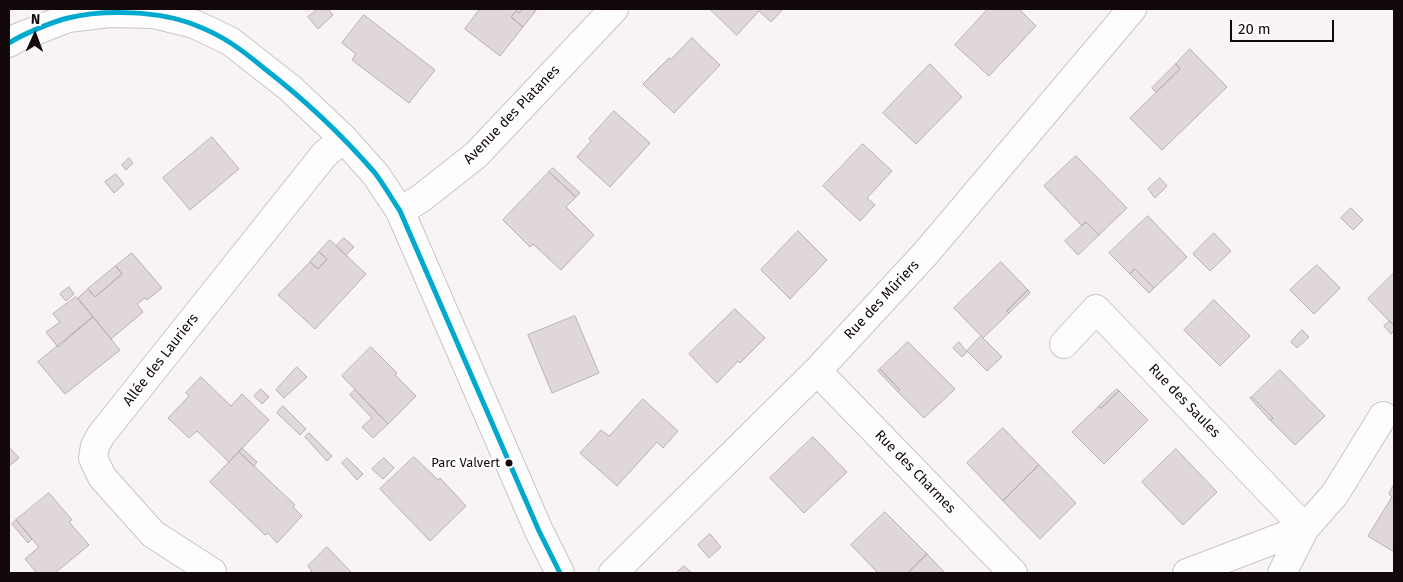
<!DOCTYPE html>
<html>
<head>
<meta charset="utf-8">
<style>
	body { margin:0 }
	#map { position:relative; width:1403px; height:582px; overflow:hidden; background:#f8f4f4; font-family:"Fira Sans",sans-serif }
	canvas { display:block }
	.frame { position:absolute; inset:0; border:10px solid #14090a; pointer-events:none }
	.north { position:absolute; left:10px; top:10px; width:50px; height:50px; -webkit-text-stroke:4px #fff; paint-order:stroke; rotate:2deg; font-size:14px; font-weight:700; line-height:20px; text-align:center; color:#14090a }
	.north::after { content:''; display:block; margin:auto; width:18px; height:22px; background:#14090a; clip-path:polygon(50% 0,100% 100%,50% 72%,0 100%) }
	.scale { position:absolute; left:1230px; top:20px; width:104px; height:22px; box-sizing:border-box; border:2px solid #14090a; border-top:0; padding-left:6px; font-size:15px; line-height:18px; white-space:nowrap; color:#14090a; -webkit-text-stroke:4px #fff; paint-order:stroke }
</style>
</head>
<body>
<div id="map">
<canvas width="1403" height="582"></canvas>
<div class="frame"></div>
<div class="north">N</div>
<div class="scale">20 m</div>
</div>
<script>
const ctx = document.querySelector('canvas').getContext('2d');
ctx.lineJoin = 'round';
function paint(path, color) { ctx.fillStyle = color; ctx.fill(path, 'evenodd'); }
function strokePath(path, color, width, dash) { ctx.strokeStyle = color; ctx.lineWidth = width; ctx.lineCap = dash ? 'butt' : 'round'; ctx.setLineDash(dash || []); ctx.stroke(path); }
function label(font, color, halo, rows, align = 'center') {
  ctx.font = font + ' "Fira Sans",sans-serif'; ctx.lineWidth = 4.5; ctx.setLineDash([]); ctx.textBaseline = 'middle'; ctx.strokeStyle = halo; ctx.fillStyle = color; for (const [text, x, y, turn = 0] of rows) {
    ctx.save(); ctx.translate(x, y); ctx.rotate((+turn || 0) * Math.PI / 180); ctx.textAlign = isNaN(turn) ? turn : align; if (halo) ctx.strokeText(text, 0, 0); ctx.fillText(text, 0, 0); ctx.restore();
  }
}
const building = new Path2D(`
	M318 9H328L333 15 318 29 308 17Z
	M480 9H523L519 13 516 11 511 17 523 27 500 56 465 29Z
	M523 9H537L523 27 511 17 516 11 519 13Z
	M710 9H783L771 22 759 11 737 35Z
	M988 9H1019L1036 26 989 76 955 45Z
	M364 15 435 70 409 103 352 60 356 54 342 43Z
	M692 38 720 65 674 113 643 84 669 58 671 59Z
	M1190 49 1227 87 1162 150 1130 118 1180 69 1176 64Z
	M930 64 962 97 916 144 883 113Z
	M1176 64 1180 69 1156 92 1152 88Z
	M614 111 650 143 610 187 577 157 591 141 589 139Z
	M212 137 239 169 190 210 163 178Z
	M863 144 892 171 867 198 875 205 860 221 823 186Z
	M1076 156 1127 208 1099 235 1086 222 1082 226 1044 186Z
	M129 158 133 163 126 170 122 165Z
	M553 168 580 193 576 197 549 172Z
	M549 172 576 197 566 207 594 235 561 270 533 244 530 247 503 220Z
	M116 174 124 184 114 193 105 182Z
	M1160 178 1167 186 1155 198 1148 189Z
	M1351 208 1363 220 1353 230 1341 218Z
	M1148 216 1187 257 1154 288 1135 269 1130 274 1109 253Z
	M1086 222 1099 235 1078 255 1065 241Z
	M798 231 827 260 790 299 761 270Z
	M1214 233 1231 251 1210 271 1193 254Z
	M344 238 354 247 346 255 336 246Z
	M330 240 366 274 315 329 278 295 310 262 318 269 327 259 319 252Z
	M319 252 327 259 318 269 310 262Z
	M132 253 162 288 147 300 145 298 137 304 143 312 111 339 78 298 88 289 95 297 122 274 116 266Z
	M1001 262 1028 290 1007 311 1009 313 983 338 954 308Z
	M1317 265 1340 288 1314 314 1290 290Z
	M116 266 122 274 95 297 88 289Z
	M1135 269 1154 288 1149 293 1130 274Z
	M1394 273V326L1368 299Z
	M69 287 74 294 66 301 60 294Z
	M1028 290 1030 293 1009 313 1007 311Z
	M76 297 93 317 58 347 46 332 60 322 53 314Z
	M1214 300 1250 336 1220 366 1184 330Z
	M735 309 765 338 740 363 738 361 717 383 689 354Z
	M575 316 599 373 552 393 528 335Z
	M93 317 120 350 65 394 38 362Z
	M1390 321 1394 326V331L1391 334 1384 326Z
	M1302 330 1309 337 1297 348 1291 342Z
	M981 336 1002 357 987 371 967 351Z
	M908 342 955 389 924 418 898 392 900 390 880 369Z
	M959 342 967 352 962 357 953 348Z
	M371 347 397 373 395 375 416 396 388 424 342 376Z
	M297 367 307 377 284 398 276 390Z
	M880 369 900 390 898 392 878 371Z
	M1280 370 1325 416 1295 445 1270 420 1273 418 1252 397Z
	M201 377 231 406 242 394 269 420 229 462 197 431 189 438 168 418 189 396 186 393Z
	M261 389 269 397 262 404 254 396Z
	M1117 389 1119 391 1101 408 1099 406Z
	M355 390 388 424 373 438 362 427 372 418 350 395Z
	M1119 391 1148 420 1104 464 1072 432 1099 406 1101 408Z
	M1252 397 1273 418 1270 420 1250 398Z
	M643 399 678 431 663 448 657 442 617 486 580 453 601 430 609 436Z
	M283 406 306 429 300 435 277 413Z
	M1003 428 1039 465 1003 501 967 463Z
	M309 433 332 456 327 461 305 437Z
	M813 437 847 472 804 513 770 478Z
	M9 447 19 458 9 466Z
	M242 448 257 462 254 466 239 452Z
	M1176 449 1217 492 1183 525 1142 482Z
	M239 452 295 505 293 507 302 516 277 543 268 533 265 535 210 482Z
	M414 457 438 480 440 478 466 506 430 541 380 489Z
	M347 458 363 474 357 480 342 463Z
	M384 458 394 468 383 479 372 469Z
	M1039 465 1076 503 1040 539 1003 501Z
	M1394 484V552L1368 536 1392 497 1389 494Z
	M49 493 72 520 69 522 89 545 55 573H37L25 559 39 547 16 520Z
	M885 512 927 554 908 573H878L851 545Z
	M16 520 32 539 28 543 12 524Z
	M710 534 721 547 709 558 698 545Z
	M327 547 352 573H309L312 571 308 566Z
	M927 554 945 573H908Z
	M684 566 692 573H676Z`);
paint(building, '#e0d7d8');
strokePath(building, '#b8b0b0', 1);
const minor = new Path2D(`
	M9 43 17 38 68 18 109 13 153 14 194 24 230 41 290 88 343 138 376 175 400 211 539 531 560 573
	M400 211 420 199 476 155 614 9
	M1064 344 1096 309 1305 528 1282 573
	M817 371 1013 573
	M212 572 153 534 102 477 93 458 95 446 101 435 324 155 343 138
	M613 573 817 371 926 253 1132 9
	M1187 573 1305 528 1335 494 1383 416`);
strokePath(minor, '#cbc4c4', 30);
strokePath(minor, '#fefdfd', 28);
strokePath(new Path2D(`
	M9 43C23 34 52 22 68 18 104 9 161 11 195 25 224 36 242 50 265 69 305 100 342 135 375 173 384 185 392 199 400 211L539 531 560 573`), '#00a9ce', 5);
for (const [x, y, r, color] of [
	[509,463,4.5,"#14090a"]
]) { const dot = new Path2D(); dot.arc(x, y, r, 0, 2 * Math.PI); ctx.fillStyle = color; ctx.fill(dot); strokePath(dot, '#fff', 2); }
label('13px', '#14090a', '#fff', [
	["Parc Valvert",500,463]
], 'right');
label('14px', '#14090a', '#fff', [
	["Avenue des Platanes",512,115,-46],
	["Rue des Mûriers",882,300,-47],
	["Allée des Lauriers",161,360,-52],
	["Rue des Saules",1184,401,46],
	["Rue des Charmes",915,472,46]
]);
</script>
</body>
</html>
